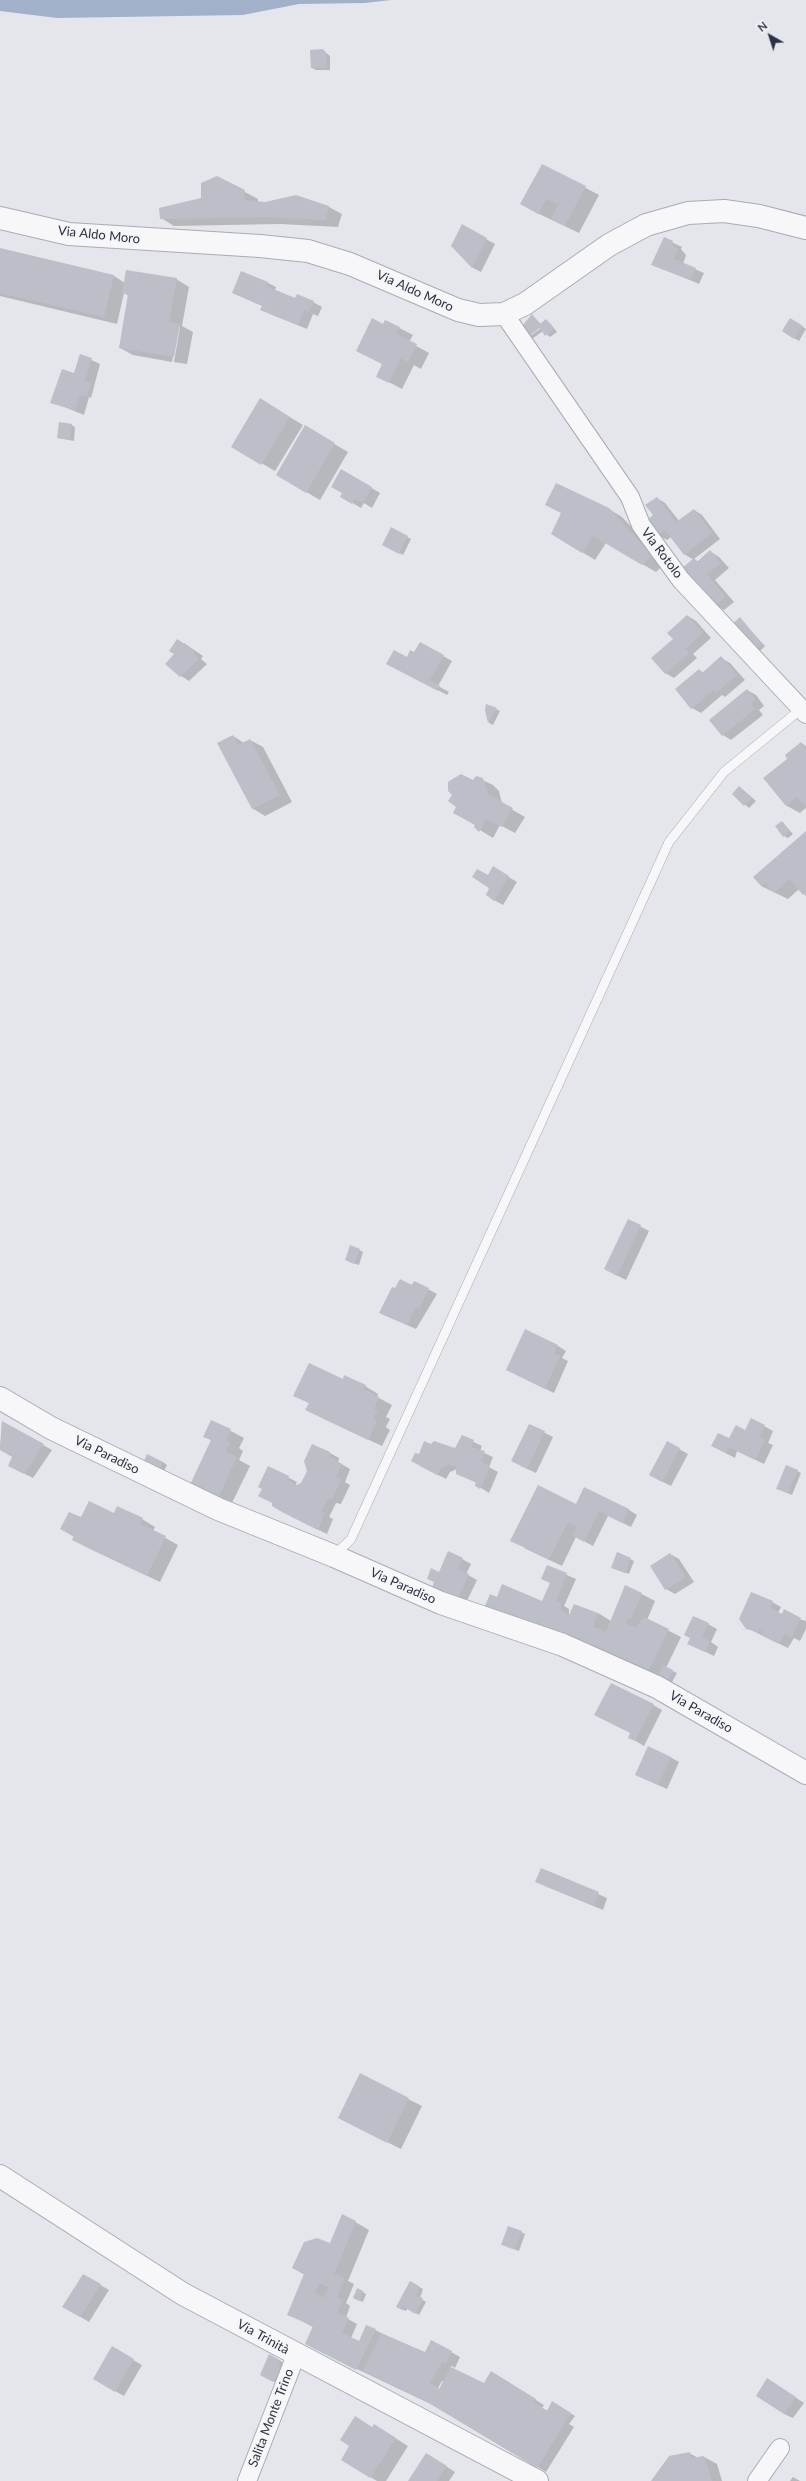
<!DOCTYPE html>
<html>
<head>
<meta charset="utf-8">
<style>
	body { margin:0 }
	#map { position:relative; width:806px; height:2481px; overflow:hidden; background:#e4e6eb; font-family:Lato,sans-serif }
	canvas { display:block }
	.north { position:absolute; left:750px; top:16px; width:40px; height:40px; -webkit-text-stroke:3px #f4f5f8; paint-order:stroke; rotate:321deg; font-size:11px; font-weight:700; line-height:16px; text-align:center; color:#2c3243 }
	.north::after { content:''; display:block; margin:auto; width:14px; height:18px; background:#2c3243; clip-path:polygon(50% 0,100% 100%,50% 72%,0 100%) }
</style>
</head>
<body>
<div id="map">
<canvas width="806" height="2481"></canvas>
<div class="north">N</div>
</div>
<script>
const ctx = document.querySelector('canvas').getContext('2d');
ctx.lineJoin = 'round';
function paint(path, color) { ctx.fillStyle = color; ctx.fill(path, 'evenodd'); }
function strokePath(path, color, width, dash) { ctx.strokeStyle = color; ctx.lineWidth = width; ctx.lineCap = dash ? 'butt' : 'round'; ctx.setLineDash(dash || []); ctx.stroke(path); }
function label(font, color, halo, rows, align = 'center') {
  ctx.font = font + ' Lato,sans-serif'; ctx.lineWidth = 3; ctx.setLineDash([]); ctx.textBaseline = 'middle'; ctx.strokeStyle = halo; ctx.fillStyle = color; for (const [text, x, y, turn = 0] of rows) {
    ctx.save(); ctx.translate(x, y); ctx.rotate((+turn || 0) * Math.PI / 180); ctx.textAlign = isNaN(turn) ? turn : align; if (halo) ctx.strokeText(text, 0, 0); ctx.fillText(text, 0, 0); ctx.restore();
  }
}
paint(new Path2D(`
	M0 0H391L365 3 299 4 243 15 57 18 0 11Z`), '#a2b1c9');
paint(new Path2D(`
	M323 50 330 56V70H316L312 68Z
	M542 165 599 195 579 233 535 212Z
	M217 177 258 199V202L265 203 296 196 329 207 342 214 338 227 280 224 174 226 161 218 202 199Z
	M462 226 495 244 481 272 473 268 452 246Z
	M665 239 682 247 681 249 686 255 683 264 704 273 699 284 652 264Z
	M0 249 114 276 125 283 176 279 189 287 182 326 193 332 187 364 174 362 180 327H178L172 362 133 355 120 348 129 296 124 293 117 324 0 296Z
	M268 283 276 287 275 290 296 299 313 302 322 307 318 316 313 314 307 329 270 314 262 309 263 306 233 293Z
	M532 315 541 324 546 320 550 323 557 332 550 337 543 331 532 339 529 337 544 326 543 324 528 335Z
	M791 319 806 329 799 341 783 331Z
	M386 321 413 335 409 342 429 353 421 369 414 365 402 389 377 376 383 364 357 351Z
	M80 355 100 364 91 398 89 397 84 415 52 402 74 374Z
	M273 407 303 425 275 471 232 446Z
	M71 425 75 427 74 441 58 438Z
	M305 427 348 452 320 500 277 475Z
	M341 470 380 493 372 508 364 503 361 508 341 496 343 493Z
	M657 498 665 503 679 521 694 510 702 515 720 539 694 559 699 562 711 552 719 557 729 568 715 580 734 602 724 610 715 605 694 560 684 554 671 537 667 540 658 535 654 516Z
	M609 509 622 517 665 563 656 572 606 543 595 560 582 552Z
	M407 537 411 539 403 555 387 547Z
	M688 616 696 621 711 638 693 654 697 658 674 678 665 673 674 639Z
	M740 619 765 646 758 653Z
	M184 643 203 656 201 659 207 664 189 681 181 676Z
	M415 653 443 656 452 661 438 686 449 692 447 695 396 668Z
	M721 658 730 663 745 680 725 697 722 695 701 713 692 708 699 670 704 673Z
	M747 690 756 695 764 706 759 710 763 715 731 740 723 735Z
	M487 705 500 711 493 725 489 723Z
	M233 736 244 743 250 740 263 747 292 802 265 816 252 808Z
	M801 743 806 746V808L800 813 787 806 765 779 789 759Z
	M476 777 493 785 499 791 502 804 525 817 515 833 500 825 493 838 475 827 476 825 458 806 449 783 454 778 473 781Z
	M740 787 756 801 749 808 733 794Z
	M782 822 793 834 788 838 784 836Z
	M806 833V896L799 889 788 899 761 886Z
	M493 868 517 882 503 905 494 900 488 876Z
	M628 1220 649 1231 626 1280 614 1274Z
	M359 1250 363 1252 359 1265 350 1262Z
	M415 1282 437 1294 416 1329 380 1313Z
	M558 1346 566 1351 562 1358 568 1361 554 1393 507 1370Z
	M343 1380 365 1386 378 1394 377 1397 392 1405 386 1417 390 1419 386 1427 390 1430 382 1446 320 1417 309 1403 294 1395Z
	M751 1419 773 1431 768 1443 773 1445 764 1464 737 1451 735 1458 712 1446 746 1431Z
	M212 1421 244 1438 239 1448 243 1451 239 1460 250 1466 229 1509 202 1496 212 1441 204 1436Z
	M2 1422 52 1450 33 1478 17 1470 13 1456 0 1449Z
	M530 1425 553 1437 536 1473 521 1466Z
	M463 1437 482 1446 480 1451 493 1457 489 1467 498 1472 489 1493 476 1485 477 1483 457 1474V1469L450 1472 446 1479 420 1466V1455L455 1449Z
	M679 1449 688 1454 671 1486 657 1479Z
	M330 1453 339 1458 338 1462 350 1469 345 1482 350 1485 341 1504 336 1503 329 1517 333 1519 327 1534 292 1517 273 1503 263 1489 268 1467 297 1482 295 1486 302 1483Z
	M163 1462 167 1465 161 1477 146 1470Z
	M797 1471 801 1473 792 1495 782 1491Z
	M576 1505 629 1510 637 1515 631 1527 608 1516 593 1546 576 1537 562 1566 524 1548Z
	M115 1514 142 1519 155 1527 153 1531 178 1545 160 1582 86 1547 73 1540 74 1537 61 1529 81 1519Z
	M670 1554 679 1559 694 1582 675 1594 666 1589 651 1566Z
	M462 1559 471 1564 466 1574 477 1580 464 1607 439 1573Z
	M630 1559 634 1561 629 1574 616 1569Z
	M547 1566 576 1579 564 1606 569 1609V1616L598 1613 611 1621 626 1586 655 1601 647 1620 681 1637 666 1668 677 1673 670 1686 497 1598 543 1602 551 1583 542 1579Z
	M772 1602 781 1607 778 1613 806 1621V1629L800 1641 794 1638 788 1648 747 1628Z
	M708 1624 717 1629 711 1642 718 1647 714 1656 689 1644 691 1638Z
	M653 1705 662 1710 644 1746 629 1737Z
	M670 1757 679 1762 667 1789 636 1775Z
	M542 1869 607 1898 603 1910 545 1886Z
	M360 2075 422 2106 401 2149 339 2118Z
	M343 2215 369 2230 348 2281 354 2284 346 2303 350 2306 346 2318 357 2324 351 2338 359 2342 375 2330 425 2354 431 2341 460 2357 455 2368 452 2366 450 2368 485 2384 500 2378 544 2405 542 2408 548 2411 553 2403 575 2416 569 2424 574 2427 546 2472 439 2408 315 2349 313 2327 289 2314 305 2275 293 2268 330 2244ZM442 2381 444 2382 439 2390 438 2388Z
	M521 2232 525 2234 519 2251 507 2247Z
	M83 2275 109 2290 89 2322 64 2307Z
	M410 2282 423 2289 420 2298 426 2302 419 2315 408 2308 406 2311 401 2309Z
	M358 2289 366 2294 363 2302 358 2300Z
	M112 2348 142 2365 124 2396 94 2379Z
	M278 2359 282 2362 284 2371 277 2383 261 2375Z
	M776 2385 804 2403 793 2418 784 2414Z
	M373 2428 387 2433 408 2446 386 2481H377L342 2460Z
	M689 2453 698 2458 704 2457 717 2464 722 2481H653Z
	M435 2459 455 2472 449 2481H409Z
	M793 2477 800 2481H790Z`), '#0003');
paint(new Path2D(`
	M323 49 326 53 327 68H311L310 50Z
	M542 164 586 186 565 226 551 219 558 205 546 199 538 214 520 204Z
	M217 176 245 190 244 200 265 202 296 195 329 206 325 220 266 217 160 219 159 208 201 198V183Z
	M462 224 487 238 472 268 451 246Z
	M664 237 673 241 672 244 678 249 674 259 696 268 690 280 651 265Z
	M0 248 114 275 104 317 0 293Z
	M126 270 177 278 169 322 180 324 174 357 119 348 128 294 122 293Z
	M241 271 268 282 266 286 295 298 297 294 314 301 309 312 304 310 298 325 260 310 262 306 232 293Z
	M532 314 540 324 546 319 554 329 545 336 540 328 528 337 523 332V325Z
	M372 318 383 324 385 320 400 327 396 334 417 344 408 362 401 358 389 383 376 377 382 364 356 351Z
	M790 318 803 326 794 339 782 331Z
	M80 354 92 358 85 381 91 382 87 396 80 395 75 410 50 403 62 369 74 373Z
	M260 398 290 417 261 465 231 447Z
	M59 422 72 424 70 440 57 438Z
	M305 425 335 443 306 493 276 475Z
	M341 469 372 487 363 503 355 499 352 504 340 497 342 493 331 487Z
	M556 483 609 508 652 555 642 565 593 536 582 553 551 534 561 513 545 505Z
	M657 497 676 522 694 509 712 533 684 555 665 530 657 536 646 521 653 515 645 505Z
	M391 527 408 536 399 554 382 545Z
	M710 550 721 563 707 574 726 597 715 606 682 568 694 558 697 562Z
	M687 615 703 633 685 649 689 653 665 674 651 658 673 639 667 633Z
	M740 617 762 644 753 651 731 625Z
	M177 639 195 651 193 653 199 659 180 677 165 664 174 654 169 651Z
	M420 642 444 655 430 680 440 686 438 691 386 664 394 650 407 657 410 650 414 652Z
	M721 656 737 675 716 693 714 690 691 709 675 689 699 669 702 673Z
	M747 689 756 700 751 704 755 709 722 736 709 720Z
	M486 704 497 708 488 723 485 710Z
	M233 735 238 745 250 739 280 795 252 809 217 743Z
	M801 742 806 748V806L797 797 786 806 763 778 787 759 785 755Z
	M461 774 473 780 476 776 483 778 489 795 513 808 502 827 486 819 479 832 474 827 475 825 453 813 456 807 448 801 452 795 448 791V782Z
	M739 786 752 798 744 806 732 794Z
	M782 821 790 831 783 837 775 826Z
	M806 831V892L803 895 789 879 774 893 765 882 761 886 753 877Z
	M493 866 509 876 494 901 486 895 489 888 472 877 477 869 488 875Z
	M628 1219 641 1225 617 1276 604 1269Z
	M350 1245 360 1249 354 1264 345 1260Z
	M400 1279 412 1285 414 1281 429 1288 419 1309 416 1307 407 1325 379 1313 392 1287 395 1288Z
	M525 1329 558 1345 554 1353 560 1356 545 1389 506 1370Z
	M309 1363 343 1379 344 1375 366 1385 364 1389 379 1397 374 1409 378 1411 373 1419 377 1421 368 1440 305 1410 309 1403 293 1396Z
	M751 1418 765 1425 760 1437 765 1440 755 1460 729 1447 726 1453 711 1446 718 1433 729 1438 736 1425 745 1430Z
	M211 1420 231 1429 226 1440 230 1442 226 1452 237 1457 216 1502 188 1489 211 1440 203 1437Z
	M2 1421 44 1444 24 1474 8 1466 12 1457 0 1450Z
	M529 1424 545 1431 527 1469 511 1461Z
	M462 1435 474 1440 471 1447 485 1451 481 1461 490 1467 480 1489 475 1486 476 1482 456 1474V1467L449 1464 441 1468 437 1475 411 1461 415 1453 419 1454 424 1441 431 1444 434 1441 455 1448Z
	M667 1441 680 1448 662 1482 649 1475Z
	M312 1444 330 1452V1457L342 1464 336 1477 342 1479 332 1499H328L321 1512 325 1513 318 1530 282 1512 272 1506V1503L258 1496 262 1489 258 1487 268 1466 289 1476 287 1480 297 1485 301 1483 307 1471 304 1461Z
	M147 1454 163 1462 157 1475 141 1468Z
	M786 1465 798 1470 788 1493 776 1489Z
	M538 1485 576 1504 584 1487 629 1509 622 1523 599 1511 584 1542 573 1536 577 1526 568 1522 549 1559 510 1541Z
	M89 1501 114 1513 117 1506 143 1518 140 1524 166 1536 147 1576 72 1540 74 1536 60 1529 69 1512 81 1517Z
	M448 1551 463 1558 458 1569 469 1574 456 1603 430 1592 434 1582 427 1579 431 1568 439 1572Z
	M617 1552 631 1558 625 1573 611 1568Z
	M670 1553 686 1577 665 1590 650 1566Z
	M547 1565 567 1573 556 1601 561 1603V1610L569 1615 574 1604 598 1613 593 1627 606 1632 625 1585 642 1593 631 1619 628 1618 626 1624 636 1627 644 1617 669 1629 645 1678 482 1613 490 1594 497 1597 502 1584 542 1601 550 1583 541 1579Z
	M751 1592 773 1601 770 1608 782 1614 784 1609 801 1618 791 1637 785 1634 779 1644 763 1636 762 1631 759 1629 758 1632 746 1629 739 1619Z
	M693 1616 709 1623 702 1637 710 1641 705 1652 687 1644 690 1638 684 1635Z
	M663 1665 673 1670 666 1685 656 1680Z
	M611 1683 654 1704 635 1741 628 1738 630 1733 594 1715Z
	M648 1746 671 1757 658 1785 635 1775Z
	M541 1868 599 1892 594 1906 535 1882Z
	M360 2073 409 2098 387 2143 338 2118Z
	M342 2214 356 2221 334 2274 345 2278 337 2298 342 2300 338 2313 349 2318 342 2333 359 2341 366 2325 376 2329 356 2370 305 2344 313 2326 287 2315 304 2274 292 2268 304 2242 317 2238 330 2243ZM319 2283 329 2287 324 2298 315 2293Z
	M508 2226 522 2231 515 2249 501 2245Z
	M83 2274 101 2284 80 2317 62 2307Z
	M410 2281 419 2286 416 2296 423 2298 415 2314 403 2306 402 2310 396 2307Z
	M357 2288 363 2291 359 2301 353 2298Z
	M381 2333 425 2352 431 2340 452 2351 446 2364 443 2361 430 2383 439 2389 451 2367 484 2383 491 2371 536 2399 534 2402 547 2411 552 2401 571 2413 537 2468 422 2399 363 2371Z
	M112 2346 134 2359 115 2392 93 2379Z
	M269 2354 278 2359 280 2368 279 2374 273 2382 260 2375Z
	M767 2378 796 2397 784 2414 756 2396Z
	M355 2416 372 2427 374 2424 396 2438 370 2478 341 2460 349 2446 340 2440Z
	M690 2452 691 2458 704 2456 712 2481H651L669 2456Z
	M426 2453 447 2466 437 2481H408Z`), '#bcbfc8');
const service = new Path2D(`
	M334 1556 351 1539 669 842 724 772 801 709`);
const minor = new Path2D(`
	M504 314 630 497 641 525 681 580 806 714
	M247 2481 296 2355
	M757 2481 780 2448`);
const tertiary = new Path2D(`
	M0 218 69 234 260 246 308 251 350 264 458 310 479 315 504 314 525 304 609 245 646 225 688 213 724 211 759 216 806 228
	M0 1398 51 1428 218 1509 334 1556 441 1603 563 1645 657 1687 806 1773
	M0 2176 183 2294 537 2481`);
strokePath(service, '#a9acb5', 10);
strokePath(minor, '#a9acb5', 20);
strokePath(tertiary, '#a9acb5', 24);
strokePath(service, '#f7f7f9', 9);
strokePath(minor, '#f7f7f9', 18);
strokePath(tertiary, '#f7f7f9', 22);
label('13px', '#2c3243', '#f4f5f8', [
	["Via Aldo Moro",99,235,6],
	["Via Aldo Moro",415,291,24],
	["Via Rotolo",662,553,53],
	["Via Paradiso",107,1455,26],
	["Via Paradiso",403,1586,24],
	["Via Paradiso",701,1712,30],
	["Via Trinità",263,2337,29],
	["Salita Monte Trino",271,2418,-69]
]);
</script>
</body>
</html>
